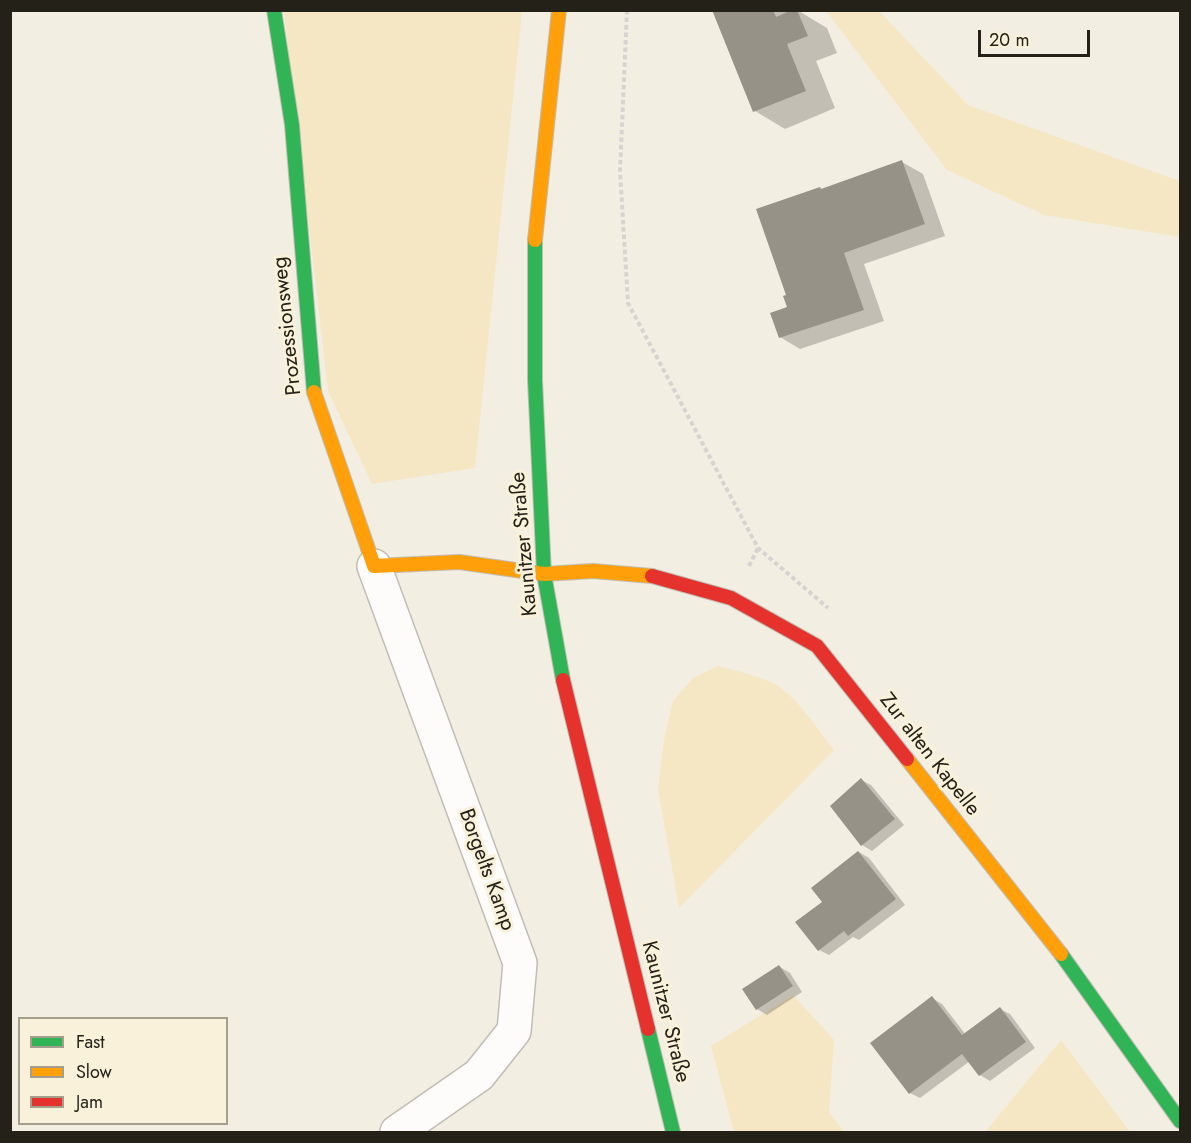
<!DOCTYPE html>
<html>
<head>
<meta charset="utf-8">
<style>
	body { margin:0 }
	#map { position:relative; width:1191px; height:1143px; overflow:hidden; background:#f3eee2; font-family:Jost,sans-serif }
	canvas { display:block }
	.frame { position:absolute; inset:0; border:12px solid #242118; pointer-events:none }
	.legend { position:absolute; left:18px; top:1017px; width:210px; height:108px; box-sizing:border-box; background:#faf1db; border:2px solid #a49e8d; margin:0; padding:8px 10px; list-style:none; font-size:18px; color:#242118 }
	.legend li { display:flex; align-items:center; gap:12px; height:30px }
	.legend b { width:30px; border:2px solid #a49e8d }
	.scale { position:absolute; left:978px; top:30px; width:112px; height:27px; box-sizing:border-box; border:3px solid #242118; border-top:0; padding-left:8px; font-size:18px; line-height:21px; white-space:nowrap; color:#242118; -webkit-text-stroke:4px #faf1db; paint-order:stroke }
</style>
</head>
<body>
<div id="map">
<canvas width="1191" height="1143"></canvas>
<div class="frame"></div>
<ul class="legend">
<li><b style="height:8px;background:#30b455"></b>Fast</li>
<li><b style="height:8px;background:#ff9f0a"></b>Slow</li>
<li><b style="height:8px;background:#e5322d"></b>Jam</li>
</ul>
<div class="scale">20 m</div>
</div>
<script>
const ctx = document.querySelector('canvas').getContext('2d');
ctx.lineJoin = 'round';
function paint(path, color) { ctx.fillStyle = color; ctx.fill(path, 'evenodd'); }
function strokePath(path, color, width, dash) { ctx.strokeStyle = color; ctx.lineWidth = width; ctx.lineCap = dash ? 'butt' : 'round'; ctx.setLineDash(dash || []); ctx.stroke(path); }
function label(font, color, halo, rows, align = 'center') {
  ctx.font = font + ' Jost,sans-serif'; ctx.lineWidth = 6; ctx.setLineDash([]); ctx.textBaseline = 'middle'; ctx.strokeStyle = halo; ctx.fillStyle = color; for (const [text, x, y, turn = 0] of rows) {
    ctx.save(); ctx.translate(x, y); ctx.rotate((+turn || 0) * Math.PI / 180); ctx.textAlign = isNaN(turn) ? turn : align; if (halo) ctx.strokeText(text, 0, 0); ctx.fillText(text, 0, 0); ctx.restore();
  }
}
paint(new Path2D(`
	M284 11H522L475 468 372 484 328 391Z
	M826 11H879L968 105 1180 181V237L1044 215 947 170Z
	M718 666C734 670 768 678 781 688 802 704 817 729 834 750L679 908 658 789 664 740 673 701 693 678Z
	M793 995 834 1040 829 1112 844 1132H734L711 1046Z
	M1061 1040 1130 1132H985Z`), '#f6e7c4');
paint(new Path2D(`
	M714 10H797L827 28 837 53 816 61 835 108 785 129 755 111Z
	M902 162 923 174 945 236 864 264 884 321 800 349 780 337 789 308 788 296 823 190Z
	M861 780 871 785 904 825 872 851 862 845Z
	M859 852 869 858 905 905 859 940 853 937 829 955 819 950 824 902Z
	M780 967 790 973 802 992 767 1015 757 1009Z
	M932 998 942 1004 966 1035 1000 1009 1010 1014 1035 1048 990 1081 980 1075 970 1061 920 1098 910 1093Z`), '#0003');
paint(new Path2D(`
	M712 10H773L776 17 792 10H797L808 36 787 44 806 91 753 112Z
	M902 160 925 224 844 253 864 310 779 338 770 313 787 307 783 296 786 295 756 209 820 187 821 189Z
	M861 778 895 819 861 846 830 806Z
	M858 851 896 899 848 936 844 931 818 951 795 922 822 902 811 888Z
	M779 965 793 986 756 1010 742 989Z
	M932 996 962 1035 1000 1007 1026 1042 979 1076 962 1054 909 1094 870 1043Z`), '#969288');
const street = new Path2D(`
	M374 566 520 963 514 1031 479 1075 397 1132`);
const fast = new Path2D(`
	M274 10 292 125 314 392
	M535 240V380L544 574 563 680
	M1061 954 1180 1121
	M648 1029 673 1132`);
const slow = new Path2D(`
	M535 240 559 10
	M314 392 374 566 459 562 544 574 593 571 652 576
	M907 759 1061 954`);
const jam = new Path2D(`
	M652 576 731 598 817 646 907 759
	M563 680 648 1029`);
strokePath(street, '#c1bdb4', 36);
strokePath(fast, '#c1bdb4', 16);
strokePath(slow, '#c1bdb4', 16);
strokePath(jam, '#c1bdb4', 16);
strokePath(new Path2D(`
	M627 10 620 171 628 303 758 548 828 608
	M749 566 758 548`), '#d5d4d0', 4, [4.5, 3]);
strokePath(street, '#fdfcfb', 33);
strokePath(fast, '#30b455', 14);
strokePath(slow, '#ff9f0a', 14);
strokePath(jam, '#e5322d', 14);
label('21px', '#242118', '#faf1db', [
	["Prozessionsweg",288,326,-96],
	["Kaunitzer Straße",525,544,-95],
	["Zur alten Kapelle",929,755,52],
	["Borgelts Kamp",486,870,70],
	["Kaunitzer Straße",665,1012,76]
]);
</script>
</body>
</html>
